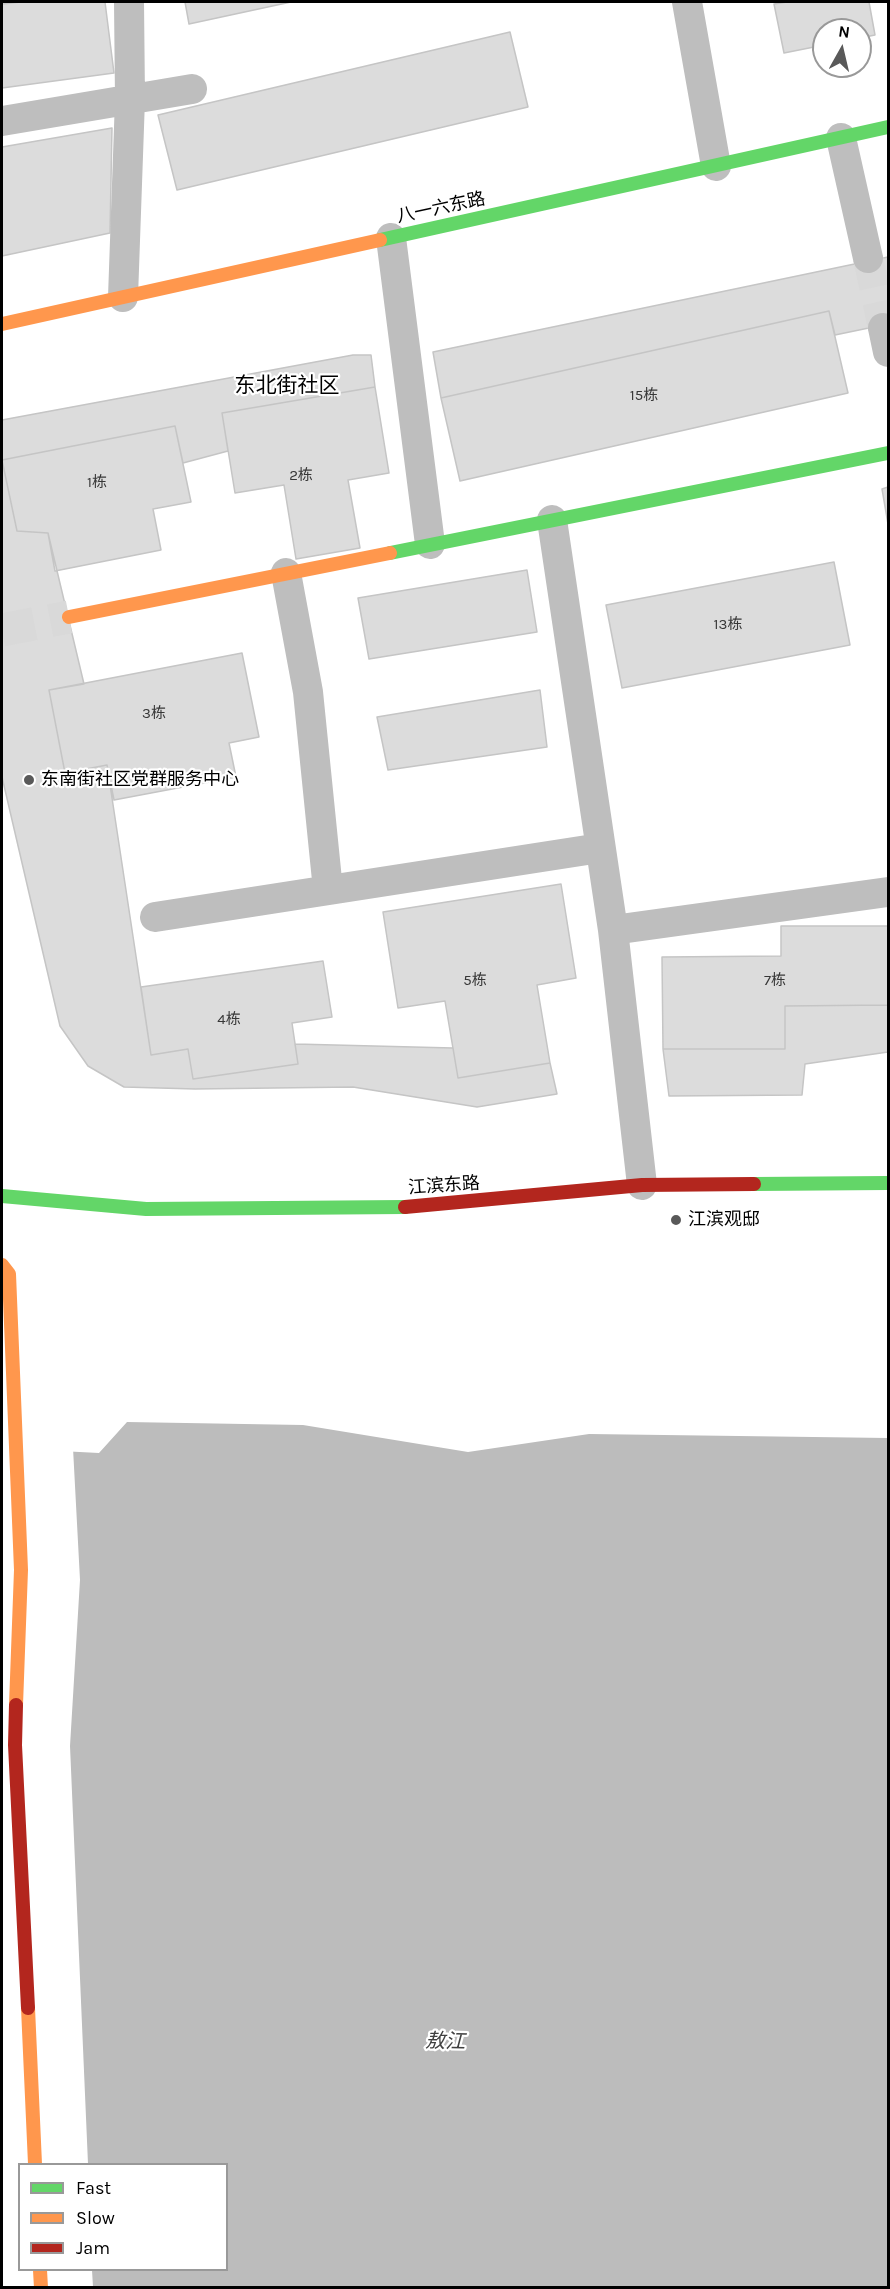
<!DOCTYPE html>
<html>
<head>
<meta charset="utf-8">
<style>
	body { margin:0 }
	#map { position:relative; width:890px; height:2289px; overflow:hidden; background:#fff; font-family:Karla,sans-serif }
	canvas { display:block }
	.frame { position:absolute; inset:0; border:3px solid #000; pointer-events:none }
	.legend { position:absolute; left:18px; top:2163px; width:210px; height:108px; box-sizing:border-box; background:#fff; border:2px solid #999; margin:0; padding:8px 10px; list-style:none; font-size:18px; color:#000 }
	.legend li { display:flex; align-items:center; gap:12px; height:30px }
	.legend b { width:30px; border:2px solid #999 }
	.north { position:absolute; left:812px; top:18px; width:60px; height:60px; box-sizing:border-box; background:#fff; border:2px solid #999; border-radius:50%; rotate:8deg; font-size:16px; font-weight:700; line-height:24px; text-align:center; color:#000 }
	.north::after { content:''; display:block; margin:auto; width:21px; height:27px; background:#595959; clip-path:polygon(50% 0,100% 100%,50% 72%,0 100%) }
</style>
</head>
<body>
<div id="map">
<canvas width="890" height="2289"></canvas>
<div class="frame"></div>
<ul class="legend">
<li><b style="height:8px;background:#63d668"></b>Fast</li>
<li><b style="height:8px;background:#ff974d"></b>Slow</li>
<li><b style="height:8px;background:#b3261e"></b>Jam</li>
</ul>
<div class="north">N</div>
</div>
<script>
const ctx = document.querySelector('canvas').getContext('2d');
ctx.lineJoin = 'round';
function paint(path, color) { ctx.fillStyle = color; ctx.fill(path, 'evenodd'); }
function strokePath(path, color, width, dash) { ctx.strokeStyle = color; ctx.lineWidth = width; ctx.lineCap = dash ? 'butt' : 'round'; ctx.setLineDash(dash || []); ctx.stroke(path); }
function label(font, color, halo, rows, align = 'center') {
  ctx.font = font + ' Karla,"Noto Sans SC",sans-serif'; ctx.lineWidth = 4.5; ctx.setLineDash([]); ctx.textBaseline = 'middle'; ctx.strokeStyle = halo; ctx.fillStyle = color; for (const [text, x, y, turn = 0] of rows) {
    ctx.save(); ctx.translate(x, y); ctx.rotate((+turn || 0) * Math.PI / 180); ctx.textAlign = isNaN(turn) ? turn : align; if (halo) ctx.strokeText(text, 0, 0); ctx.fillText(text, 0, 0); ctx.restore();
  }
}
paint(new Path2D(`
	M127 1422 303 1425 468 1452 589 1434 888 1438V2287L2 2288V1448L99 1453ZM20 2164H226V2270H20Z`), '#bcbcbc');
paint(new Path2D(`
	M2 1445 73 1448 80 1580 70 1746 88 2164H20V2270H92L93 2287H2Z`), '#fff');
const building = new Path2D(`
	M21 2H105L114 73 2 88V4Z
	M185 2H291L189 24Z
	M787 2H869L875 35 860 38V30H824V45L784 53 774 4Z
	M510 32 528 107 177 190 158 115Z
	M112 128 110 233 2 256V147Z
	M888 257V324L835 335 829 311 441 398 433 352Z
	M829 311 848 393 460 481 441 398Z
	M353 355H371L375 387 222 413 228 451 183 463 175 426 2 460 17 531 48 533 84 684 49 690 65 773 107 765 151 1055 188 1049 193 1079 298 1064 295 1044 453 1048 458 1078 550 1063 557 1094 477 1107 353 1087 195 1089 124 1087 88 1066 60 1026 2 777V420Z
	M375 387 389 473 348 480 360 548 296 559 284 485 235 493 222 413Z
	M175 426 191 502 153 509 161 550 55 571 48 533 17 531 2 460Z
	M888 487V524L882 489Z
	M834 562 850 645 622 688 606 605Z
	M527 570 537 632 369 659 358 598Z
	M242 653 259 737 229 743 236 777 114 800 107 765 65 773 49 690Z
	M540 690 547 747 388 770 377 717Z
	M561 884 576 978 537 985 550 1063 458 1078 445 1001 398 1008 383 912Z
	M781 926H888V1005L785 1006V1049H663L662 957 781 956Z
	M323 961 332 1017 292 1023 298 1064 193 1079 188 1049 151 1055 141 987Z
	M888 1005V1052L805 1064 802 1095 669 1096 663 1049H785V1006Z`);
paint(building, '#dcdcdc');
strokePath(building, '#c5c5c5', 1.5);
strokePath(new Path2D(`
	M868 258 883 328`), '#d9d9d9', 30, [30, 15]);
strokePath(new Path2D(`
	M2 630 69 617`), '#d9d9d9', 33, [33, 16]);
strokePath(new Path2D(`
	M687 2 716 166
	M2 121 192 89
	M841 138 868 258
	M391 238 430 544
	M123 297 130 99 129 2
	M883 328 888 352
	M552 520 613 930 642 1185
	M286 573 308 692 328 890
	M155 917 600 848
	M613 930 888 892`), '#bebebe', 30);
strokePath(new Path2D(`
	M380 240 888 127
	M390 553 888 453
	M754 1184 888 1183
	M2 1196 146 1209 405 1207`), '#63d668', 14);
strokePath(new Path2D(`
	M2 324 380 240
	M69 617 390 553
	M2 1265 9 1274 21 1570 16 1705
	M28 2008 35 2164
	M40 2270 41 2288`), '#ff974d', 14);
strokePath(new Path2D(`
	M405 1207 642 1185 754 1184
	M16 1705 15 1745 28 2008`), '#b3261e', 14);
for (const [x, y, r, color] of [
	[29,780,6,"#595959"],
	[676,1220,6,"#595959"]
]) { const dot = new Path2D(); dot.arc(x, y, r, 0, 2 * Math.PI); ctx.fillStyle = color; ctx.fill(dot); strokePath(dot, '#fff', 2); }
label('15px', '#373737', null, [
	["15栋",644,396],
	["2栋",301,476],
	["1栋",97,483],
	["13栋",728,625],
	["3栋",154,714],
	["5栋",475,981],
	["7栋",775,981],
	["4栋",229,1020]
]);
label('18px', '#000', '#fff', [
	["八一六东路",441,208,-12],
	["江滨东路",444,1186,-4]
]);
label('18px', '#000', '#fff', [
	["东南街社区党群服务中心",41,780],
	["江滨观邸",688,1220]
], 'left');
label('italic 20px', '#404040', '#fff', [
	["敖江",445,2042,1]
]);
label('21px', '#000', '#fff', [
	["东北街社区",287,386]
]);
</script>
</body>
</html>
